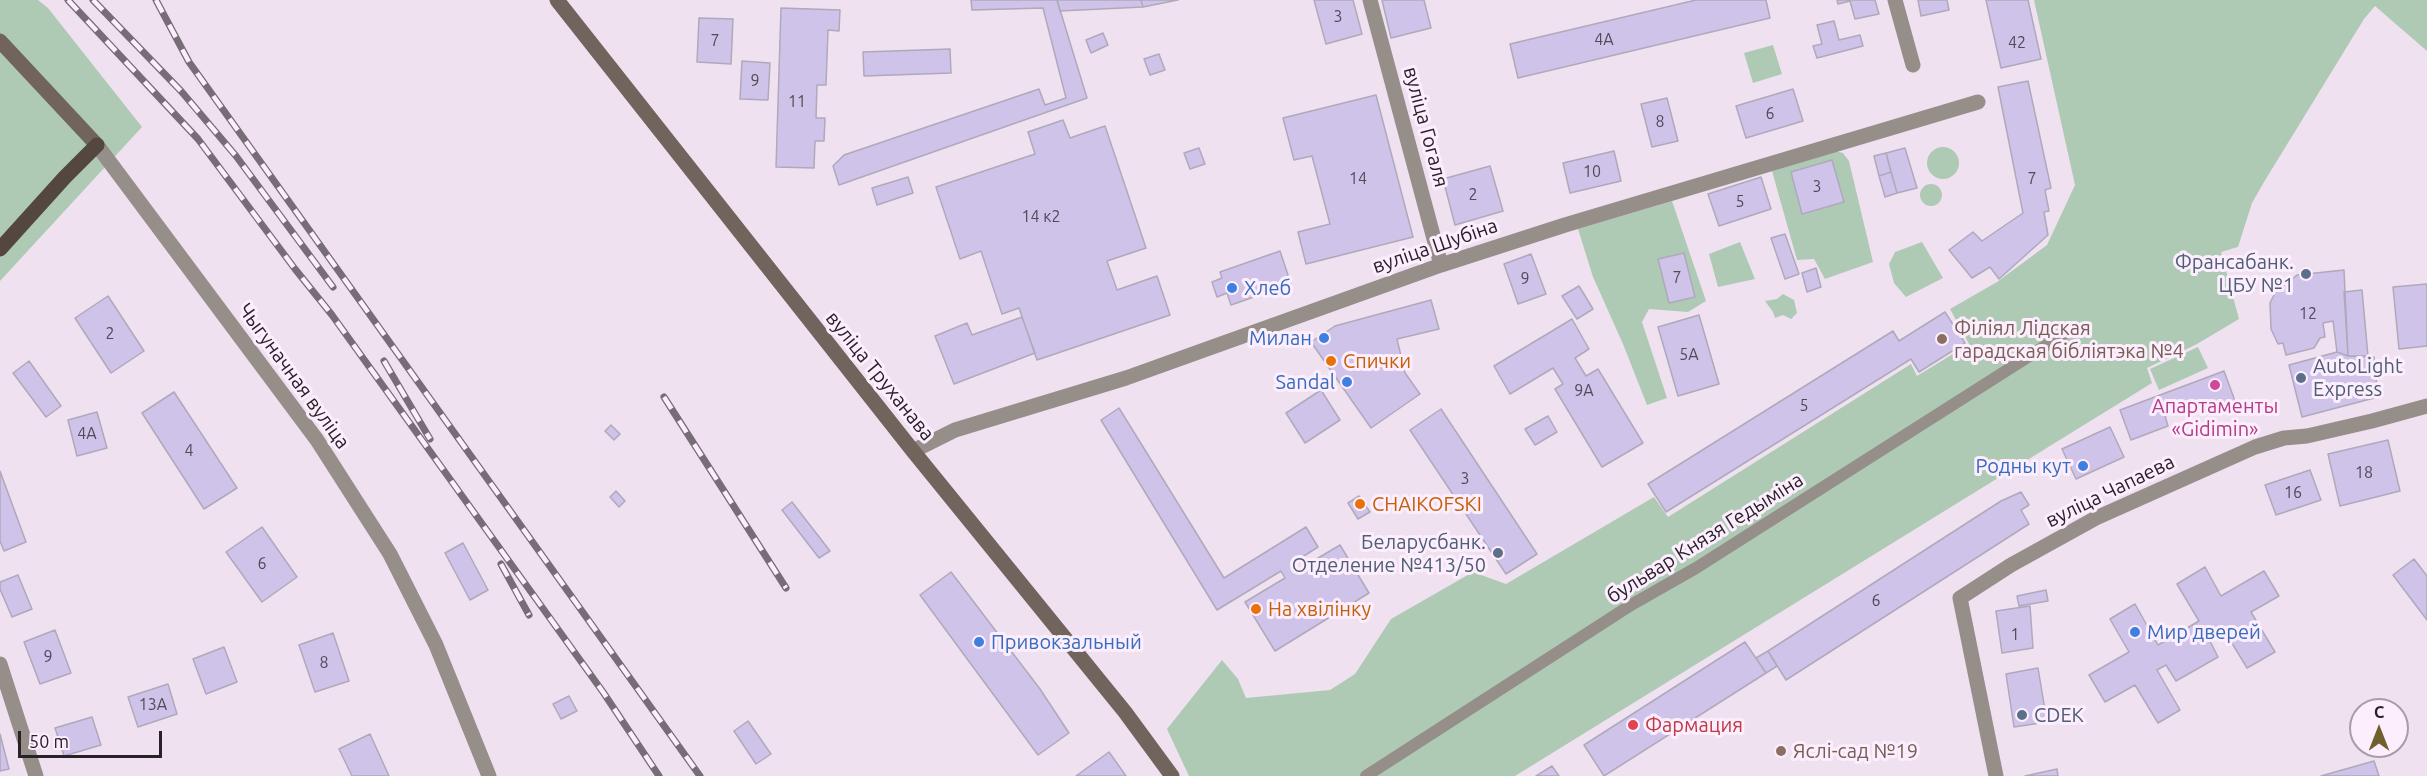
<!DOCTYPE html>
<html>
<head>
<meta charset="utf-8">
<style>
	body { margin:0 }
	#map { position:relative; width:2427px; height:776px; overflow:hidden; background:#f0e1f1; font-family:Ubuntu,sans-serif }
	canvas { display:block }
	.north { position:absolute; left:2349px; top:698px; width:60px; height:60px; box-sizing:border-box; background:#fdeefe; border:2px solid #a89ca8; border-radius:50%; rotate:0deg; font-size:16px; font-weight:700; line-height:24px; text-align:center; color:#282228 }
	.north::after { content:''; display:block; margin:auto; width:21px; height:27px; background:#715f2d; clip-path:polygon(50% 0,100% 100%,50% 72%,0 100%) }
	.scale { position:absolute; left:18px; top:731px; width:144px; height:27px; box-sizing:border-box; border:3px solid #282228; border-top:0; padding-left:8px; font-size:18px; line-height:21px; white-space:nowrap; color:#282228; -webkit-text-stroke:4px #fdeefe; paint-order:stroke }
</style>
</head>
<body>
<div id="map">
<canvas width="2427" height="776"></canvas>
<div class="north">С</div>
<div class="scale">50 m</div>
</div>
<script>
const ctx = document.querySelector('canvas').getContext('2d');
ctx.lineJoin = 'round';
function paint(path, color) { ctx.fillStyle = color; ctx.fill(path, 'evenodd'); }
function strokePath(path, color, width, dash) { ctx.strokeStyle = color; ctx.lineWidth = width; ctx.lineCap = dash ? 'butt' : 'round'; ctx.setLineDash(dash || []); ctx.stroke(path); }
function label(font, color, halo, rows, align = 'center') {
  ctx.font = font + ' Ubuntu,sans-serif'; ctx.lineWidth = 6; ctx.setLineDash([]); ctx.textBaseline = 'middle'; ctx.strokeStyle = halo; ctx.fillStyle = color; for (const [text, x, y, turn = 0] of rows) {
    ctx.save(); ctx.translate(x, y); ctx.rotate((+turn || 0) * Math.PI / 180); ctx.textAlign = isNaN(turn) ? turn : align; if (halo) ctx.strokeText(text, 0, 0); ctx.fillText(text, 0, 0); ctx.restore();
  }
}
paint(new Path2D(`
	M0 0H38L48 8 142 127 0 281Z
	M2034 0H2427V51L2375 6 2364 19 2264 182 2252 203 2238 247 2221 252 2239 319 2197 344 2147 368 2152 383 1515 776H1189L1167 729 1222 660 1238 679 1246 698 1330 690 1355 674 1391 619 1473 572 1506 584 1654 497 1668 517 1911 364 1917 376 1969 344 1950 309 1997 282 2047 245 2075 185Z
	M1773 45 1782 74 1753 83 1744 53Z
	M1927 163a16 16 0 1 1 32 0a16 16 0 1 1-32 0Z
	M1836 151 1843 153 1849 161 1873 262 1825 279 1814 259 1797 260 1772 171Z
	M1920 195a11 11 0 1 1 22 0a11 11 0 1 1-22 0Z
	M1672 201 1706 301 1688 312 1649 309 1642 322 1667 398 1647 405 1623 344 1593 277 1578 229Z
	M1740 242 1755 279 1718 287 1709 254Z
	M1922 242 1943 278 1906 297 1894 283 1889 264 1895 252Z
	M1783 294 1794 300 1797 313 1791 319 1783 315 1775 318 1773 312 1765 301 1777 299Z
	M2198 347 2208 368 2159 390 2150 369Z`), '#aecab5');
const building = new Path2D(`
	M971 0H1057L1087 98 839 185 833 166 844 155 1039 89 1045 105 1066 98 1043 8 972 10Z
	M1057 0H1141L1143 7 1060 11Z
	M1141 0H1178L1143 7Z
	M1314 0H1353L1362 34 1326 44Z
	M1382 0H1424L1431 28 1391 38Z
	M1696 0H1766L1770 18 1518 78 1510 44Z
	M1837 0H1875L1879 14 1855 19 1850 1 1838 4Z
	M1918 0H1947L1949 10 1921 16Z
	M1986 0H2028L2041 59 2001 68Z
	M781 8 840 10 839 31 828 30 826 85H817L816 118H825L824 141H815L814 168 776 167Z
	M699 18 733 19 731 64 697 62Z
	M1834 21 1839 40 1860 35 1863 46 1817 58 1813 46 1822 44 1817 25Z
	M1103 33 1108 45 1091 53 1086 40Z
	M950 49 951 73 864 76 863 52Z
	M1159 54 1165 70 1150 75 1144 59Z
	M742 61 770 63 768 100 740 99Z
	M2028 81 2051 188 2045 190 2049 211 2044 212 2048 235 1999 279 1990 267 1972 278 1949 250 1973 232 1982 241 2023 213 1998 87Z
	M1793 89 1803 121 1746 138 1736 106Z
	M1376 95 1413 237 1306 264 1298 232 1330 224 1312 156 1294 160 1283 118Z
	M1667 98 1678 141 1652 147 1641 104Z
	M1063 120 1070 138 1105 126 1146 248 1107 261 1117 290 1157 276 1170 315 1037 360 1019 308 1002 314 981 251 960 259 936 187 1035 154 1028 132Z
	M1199 148 1205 164 1190 169 1184 153Z
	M1905 148 1917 188 1897 193 1886 153Z
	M1614 151 1621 181 1570 193 1563 163Z
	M1886 153 1891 172 1879 176 1874 156Z
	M1832 160 1844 202 1802 214 1791 172Z
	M1490 166 1503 211 1455 225 1443 179Z
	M1891 172 1897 193 1885 197 1879 176Z
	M908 177 913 193 877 205 872 188Z
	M1761 177 1771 209 1719 226 1708 194Z
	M1785 234 1799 274 1785 279 1771 238Z
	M1280 251 1291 284 1231 305 1227 293 1217 297 1212 282 1222 278 1220 272Z
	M1684 253 1695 297 1669 303 1658 259Z
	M1531 254 1546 294 1518 304 1504 264Z
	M1816 268 1821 287 1807 292 1802 273Z
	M2344 270 2348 356 2337 352 2333 321 2323 323 2325 337 2320 338 2314 348 2286 355 2283 343 2278 344 2271 329 2270 303 2275 293 2297 275Z
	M2427 284V346L2399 349 2393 287Z
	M1579 286 1593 309 1577 319 1562 296Z
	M2362 290 2368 356H2348L2344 292Z
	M108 296 144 351 111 373 75 318Z
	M1431 300 1439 329 1397 339 1405 373 1420 394 1371 428 1311 342 1335 326Z
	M1945 312 1965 343 1919 372 1911 359 1666 512 1648 484 1893 331 1899 341Z
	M1699 315 1719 384 1678 396 1658 327Z
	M1022 317 1035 353 954 384 935 336 967 323 972 335Z
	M1572 319 1589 349 1575 358 1586 376 1598 369 1643 443 1602 467 1555 389 1563 384 1553 368 1510 394 1494 366Z
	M2337 352 2348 356 2374 357 2378 397 2302 417 2289 365Z
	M29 361 61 406 46 417 13 373Z
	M2224 371 2235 401 2200 414 2196 405 2165 416 2168 426 2131 440 2120 410Z
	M1321 390 1340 420 1305 443 1286 413Z
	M174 392 237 488 204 509 142 413Z
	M1119 408 1224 578 1306 527 1318 547 1293 563 1298 570 1340 545 1369 593 1275 651 1245 602 1285 578 1281 571 1217 610 1101 420Z
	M1441 409 1537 554 1506 574 1410 430Z
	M97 412 107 448 77 456 68 420Z
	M1548 416 1557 432 1535 445 1525 429Z
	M611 425 620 434 614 440 605 431Z
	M2110 427 2124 457 2076 479 2062 449Z
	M2388 440 2400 491 2340 506 2328 454Z
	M2310 470 2321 500 2276 515 2265 485Z
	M0 471 26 542 4 551 0 541Z
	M616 491 625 501 619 507 610 497Z
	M2021 492 2029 505 2021 510 2029 524 1786 680 1768 651 2001 501Z
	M1359 496 1370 512 1358 519 1348 503Z
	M792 502 830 551 819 558 782 510Z
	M262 527 297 577 262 602 226 552Z
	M463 543 488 590 470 600 445 553Z
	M2414 559 2427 576V620L2393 575Z
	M2205 567 2221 596 2264 571 2279 596 2251 612 2275 652 2247 668 2224 630 2209 639 2218 657 2176 681 2166 665 2157 670 2180 710 2158 723 2135 685 2105 702 2089 675 2129 652 2110 619 2135 604 2158 645 2199 621 2177 584Z
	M951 572 1040 689 1069 733 1038 755 920 595Z
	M18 575 32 609 12 617 0 589V582Z
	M2046 590 2048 601 2019 606 2017 596Z
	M2030 606 2033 648 2002 653 1996 611Z
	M55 630 71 673 40 684 24 642Z
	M333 633 349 681 315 692 299 645Z
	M1745 642 1766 673 1604 776 1584 745Z
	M224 647 237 682 206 694 193 659Z
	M1768 651 1777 666 1766 673 1756 658Z
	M2038 668 2047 722 2014 727 2006 674Z
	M168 684 177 714 138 727 128 697Z
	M569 696 577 711 561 719 553 704Z
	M92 717 101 745 64 756 55 728Z
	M748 721 771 754 756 764 734 731Z
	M0 734 9 769 0 771Z
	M370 734 389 776H352L339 749Z
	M1109 752 1126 776H1076Z
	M2374 761 2379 776H2321Z
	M1552 766 1559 776H1536Z
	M2057 769 2058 776H2025Z`);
paint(building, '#cfc3e9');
strokePath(building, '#aea9bb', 1.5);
strokePath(new Path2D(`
	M1366 776 1631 605 1696 568 2064 334`), '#968e89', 12);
strokePath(new Path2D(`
	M1370 0 1441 265
	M1895 0 1913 65
	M913 451 955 430 1126 378 1441 265 1565 225 1978 102
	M0 664 36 776
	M1996 776 1960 598 2011 565 2096 518 2255 447 2284 438 2307 436 2372 421 2427 406`), '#968e89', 15);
strokePath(new Path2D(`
	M97 145 317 440 390 554 436 645 489 776`), '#968e89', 15);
strokePath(new Path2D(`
	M557 0 913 451 1125 712 1172 776
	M0 41 97 145`), '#70645d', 15);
strokePath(new Path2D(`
	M0 249 65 177 97 145`), '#54473f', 15);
const rail = new Path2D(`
	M68 0 198 139 295 269 332 315 603 692 659 776
	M93 0 181 91 236 156 333 287
	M156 0 189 62 700 776
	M384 361 430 439
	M664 397 786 588
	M501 564 529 615`);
strokePath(rail, '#776d77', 7);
strokePath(rail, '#fdeefe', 4.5, [14]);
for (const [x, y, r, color] of [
	[2306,274,6,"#5c6f8a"],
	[1232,288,6,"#3f7fe0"],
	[1324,338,6,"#3f7fe0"],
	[1942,339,6,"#8d6e63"],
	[1331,361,6,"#e8710a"],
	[2301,378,6,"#5c6f8a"],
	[1347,382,6,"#3f7fe0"],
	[2215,385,6,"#d1479c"],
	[2083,466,6,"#3f7fe0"],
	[1360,504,6,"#e8710a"],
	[1498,553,6,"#5c6f8a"],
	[1256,609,6,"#e8710a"],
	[2135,632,6,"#3f7fe0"],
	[979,642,6,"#3f7fe0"],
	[2022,715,6,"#5c6f8a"],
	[1633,725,6,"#e0444e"],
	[1781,751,6,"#8d6e63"]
]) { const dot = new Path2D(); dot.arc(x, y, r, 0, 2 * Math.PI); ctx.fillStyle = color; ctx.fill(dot); strokePath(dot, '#fdeefe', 2); }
label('16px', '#524a58', null, [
	["3",1338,17],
	["4А",1604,40],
	["7",715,41],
	["42",2017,43],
	["9",755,81],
	["11",797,102],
	["6",1770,114],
	["8",1660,122],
	["10",1592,172],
	["14",1358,179],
	["7",2032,179],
	["3",1817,187],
	["2",1473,195],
	["5",1740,202],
	["14 к2",1041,217],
	["7",1677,278],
	["9",1525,279],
	["12",2308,314],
	["2",110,334],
	["5А",1689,355],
	["9А",1584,391],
	["5",1804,406],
	["4А",87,434],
	["4",189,451],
	["18",2364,473],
	["3",1465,479],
	["16",2293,493],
	["6",262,564],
	["6",1876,601],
	["1",2015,635],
	["9",48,657],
	["8",324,663],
	["13А",153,705]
]);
label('20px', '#282228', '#fdeefe', [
	["вуліца Гогаля",1426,127,75],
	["вуліца Шубіна",1435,246,-19],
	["Чыгуначная вуліца",294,376,54],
	["вуліца Труханава",880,376,51],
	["вуліца Чапаева",2110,491,-26],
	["бульвар Князя Гедыміна",1705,538,-32]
]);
label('20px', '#4e5e75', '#fdeefe', [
	["Франсабанк.",2294,262],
	["ЦБУ №1",2294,285],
	["AutoLight",2313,366,"left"],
	["Express",2313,389,"left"],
	["Беларусбанк.",1486,542],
	["Отделение №413/50",1486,565],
	["CDEK",2034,715,"left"]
], 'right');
label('20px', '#366cbe', '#fdeefe', [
	["Хлеб",1244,288],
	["Милан",1312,338,"right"],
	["Sandal",1335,382,"right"],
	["Родны кут",2071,466,"right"],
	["Мир дверей",2147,632],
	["Привокзальный",991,642]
], 'left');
label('20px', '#785e54', '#fdeefe', [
	["Філіял Лідская",1954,328],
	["гарадская бібліятэка №4",1954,351],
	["Яслі-сад №19",1793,751]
], 'left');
label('20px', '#c56008', '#fdeefe', [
	["Спички",1343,361],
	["CHAIKOFSKI",1372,504],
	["На хвілінку",1268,609]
], 'left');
label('20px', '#b23c85', '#fdeefe', [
	["Апартаменты",2215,406],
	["«Gidimin»",2215,429]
]);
label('20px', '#be3a42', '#fdeefe', [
	["Фармация",1645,725]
], 'left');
</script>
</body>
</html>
